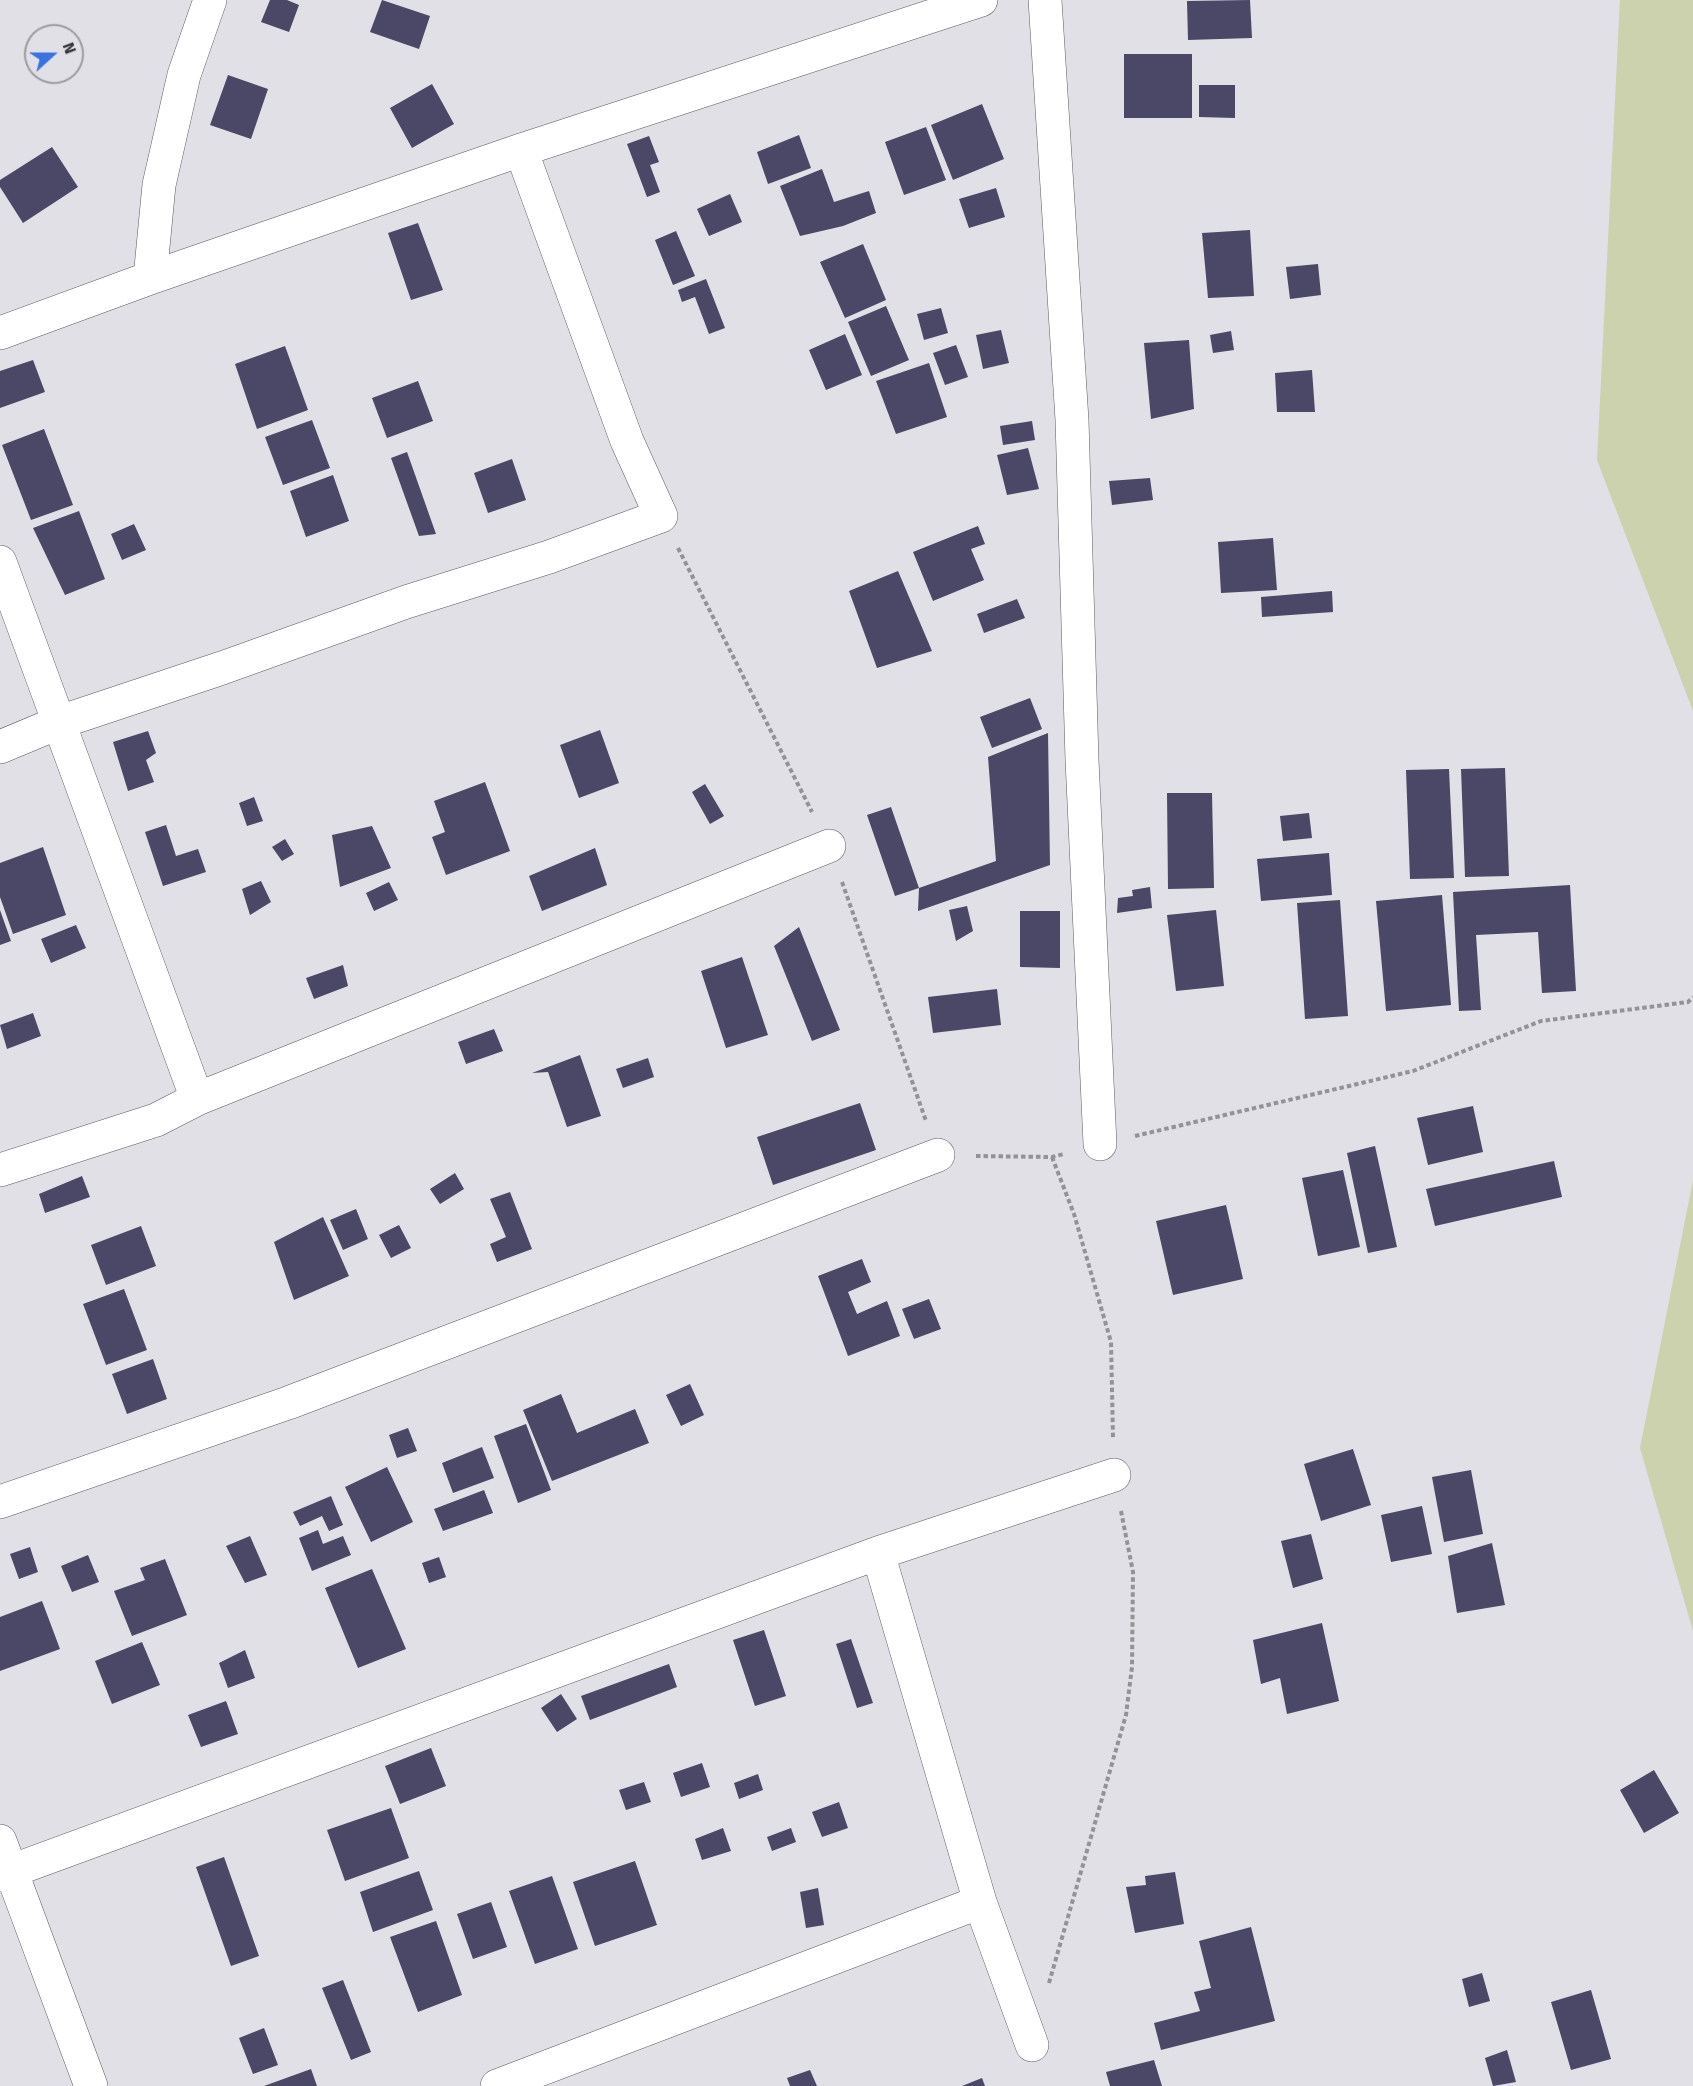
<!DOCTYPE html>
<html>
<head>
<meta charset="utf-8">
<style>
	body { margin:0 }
	#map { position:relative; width:1693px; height:2086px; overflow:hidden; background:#e0e0e6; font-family:"Fira Sans",sans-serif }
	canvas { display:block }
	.north { position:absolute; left:24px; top:24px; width:60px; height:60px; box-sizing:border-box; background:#e0e0e6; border:2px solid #9c9ca0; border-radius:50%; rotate:69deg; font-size:16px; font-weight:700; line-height:24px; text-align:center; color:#363638 }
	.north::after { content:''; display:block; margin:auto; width:21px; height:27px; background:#3b72e1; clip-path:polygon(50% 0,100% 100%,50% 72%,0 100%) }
</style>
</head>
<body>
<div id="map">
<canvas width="1693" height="2086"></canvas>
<div class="north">N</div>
</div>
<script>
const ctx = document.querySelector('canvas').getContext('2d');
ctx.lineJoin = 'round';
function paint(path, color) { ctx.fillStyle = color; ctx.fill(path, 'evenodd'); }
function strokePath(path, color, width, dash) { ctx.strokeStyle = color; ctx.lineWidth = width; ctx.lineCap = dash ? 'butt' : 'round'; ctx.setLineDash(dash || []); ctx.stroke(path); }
paint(new Path2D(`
	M1620 0H1693V711L1597 460Z
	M1693 1180V1631L1640 1448Z`), '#ccd1ae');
paint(new Path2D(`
	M270 0H287L299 5 289 32 261 22Z
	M382 0 430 16 419 49 370 32Z
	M1250 0 1252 38 1188 40 1187 1Z
	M1124 54H1192V118H1124Z
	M228 75 268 89 251 139 210 125Z
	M432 84 454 124 412 148 390 108Z
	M1199 85H1235V118L1199 117Z
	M982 104 1004 159 953 180 931 125Z
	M926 127 946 180 904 195 885 142Z
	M799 135 811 168 768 184 757 152Z
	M649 136 659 162 650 165 660 192 647 197 627 144Z
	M52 147 78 187 23 223 0 187V180Z
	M822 169 834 202 869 191 876 213 843 226 800 236 780 186Z
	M996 188 1005 217 969 228 959 199Z
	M730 194 742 222 709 236 697 209Z
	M418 223 443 290 411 300 388 233Z
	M1250 230 1254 296 1208 298 1202 233Z
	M676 231 695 276 673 285 655 240Z
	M863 244 886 300 845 318 820 262Z
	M1318 264 1321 295 1290 299 1286 267Z
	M706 279 725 328 709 334 695 297 682 302 678 290Z
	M886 306 909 360 871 376 848 322Z
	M941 308 948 333 924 340 917 314Z
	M1001 330 1009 363 983 369 976 335Z
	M1231 331 1234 350 1213 353 1210 335Z
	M845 334 862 375 826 390 809 350Z
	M1189 340 1194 409 1151 419 1144 343Z
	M956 345 968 377 945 385 933 353Z
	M285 346 308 410 257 429 235 364Z
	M33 360 45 392 0 408V371Z
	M929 363 947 417 896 434 876 381Z
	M1312 370 1315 412H1277L1275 373Z
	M418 381 433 421 387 438 372 398Z
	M312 420 330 468 283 485 265 437Z
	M1032 421 1035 440 1003 445 1000 426Z
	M44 429 73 505 31 520 2 445Z
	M1028 448 1039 489 1007 495 997 455Z
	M407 452 436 534 419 536 391 458Z
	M512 459 526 500 488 513 474 473Z
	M333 475 349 521 306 537 290 491Z
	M1150 478 1153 500 1112 505 1109 481Z
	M79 511 105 579 65 595 33 528Z
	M134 524 146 550 122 560 111 534Z
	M978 526 985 544 971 549 984 580 933 601 913 552Z
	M1273 538 1277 590 1221 593 1218 542Z
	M898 571 932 651 877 668 849 591Z
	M1332 591 1333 612 1262 617 1261 597Z
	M1017 599 1025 618 984 633 977 614Z
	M1030 698 1042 729 992 748 980 717Z
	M600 730 619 783 579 798 560 745Z
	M148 731 156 753 146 760 154 782 128 791 113 742Z
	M1048 733 1050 865 918 911 919 888 996 861 988 757Z
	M1505 768 1509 876 1465 877 1461 769Z
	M1449 769 1454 878 1410 879 1406 770Z
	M485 782 510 851 446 875 432 837 445 832 434 801Z
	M705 784 724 816 710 824 692 792Z
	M1167 793H1212L1214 888 1168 889Z
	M254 797 263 821 247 826 239 803Z
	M891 807 919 888 895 896 867 815Z
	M1309 813 1312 838 1283 841 1280 816Z
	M166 825 176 856 198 849 206 872 163 886 145 832Z
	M372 826 391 868 340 887 332 835Z
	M285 839 294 854 282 861 272 847Z
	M43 847 66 915 13 934 0 897V863Z
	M595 848 607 885 542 911 529 876Z
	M1329 853 1332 895 1261 901 1257 859Z
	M261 881 271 902 250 915 242 889Z
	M389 882 398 900 374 911 366 893Z
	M1570 885 1576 991 1542 993 1538 932 1476 935 1481 1010 1459 1011 1453 892Z
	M1150 887 1152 908 1117 913 1118 898 1133 896 1132 890Z
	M1442 895 1451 1005 1386 1011 1376 901Z
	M1340 900 1348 1016 1305 1019 1297 903Z
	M967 906 973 931 956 941 949 910Z
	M0 910 11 941 0 945Z
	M1216 910 1224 986 1176 991 1167 915Z
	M1020 911H1060V968L1020 967Z
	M76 925 86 948 51 963 41 939Z
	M799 927 840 1030 812 1041 774 946Z
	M742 957 768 1035 726 1048 701 971Z
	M343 965 348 986 314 999 306 978Z
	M997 989 1001 1025 933 1033 928 997Z
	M33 1013 41 1036 7 1049 0 1025Z
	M494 1029 503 1051 466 1064 458 1042Z
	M580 1055 601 1116 567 1127 548 1072 532 1073Z
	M648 1058 654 1077 623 1088 616 1069Z
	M860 1103 876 1150 773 1185 757 1137Z
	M1473 1106 1483 1152 1428 1165 1417 1118Z
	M1375 1146 1397 1247 1368 1253 1347 1153Z
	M1554 1161 1562 1197 1435 1226 1426 1189Z
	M1343 1170 1360 1247 1318 1256 1302 1178Z
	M455 1173 464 1189 440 1204 430 1189Z
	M82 1176 90 1197 45 1213 39 1194Z
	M510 1192 532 1249 497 1262 490 1244 506 1237 490 1199Z
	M1226 1205 1243 1279 1173 1295 1156 1221Z
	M356 1209 368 1239 343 1250 330 1220Z
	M323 1217 349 1276 294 1300 274 1242Z
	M399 1225 411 1248 391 1258 379 1235Z
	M141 1226 156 1266 106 1285 91 1245Z
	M862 1259 871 1282 848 1292 857 1314 887 1301 900 1336 848 1356 818 1276Z
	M124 1289 147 1350 106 1365 83 1304Z
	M929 1299 941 1329 914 1339 902 1309Z
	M153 1359 167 1399 127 1414 112 1374Z
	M690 1384 704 1415 681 1426 666 1395Z
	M561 1394 577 1433 635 1409 649 1443 552 1481 523 1410Z
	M526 1424 551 1490 518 1503 494 1436Z
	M408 1428 417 1451 397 1458 389 1435Z
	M482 1447 494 1478 453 1493 442 1463Z
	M1353 1449 1371 1505 1321 1521 1304 1464Z
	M387 1467 413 1522 371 1542 345 1487Z
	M1471 1470 1483 1534 1444 1542 1432 1477Z
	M484 1490 493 1513 443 1531 434 1509Z
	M331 1496 343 1525 329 1531 322 1516 300 1526 293 1512Z
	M1422 1506 1432 1554 1391 1562 1381 1515Z
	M318 1530 323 1544 343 1536 351 1555 312 1571 299 1538Z
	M1311 1534 1323 1579 1293 1588 1281 1541Z
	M250 1536 267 1575 245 1583 226 1546Z
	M1492 1543 1505 1605 1457 1613 1448 1556Z
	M30 1547 38 1572 19 1579 10 1554Z
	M88 1555 99 1582 72 1592 61 1566Z
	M439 1557 446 1577 429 1583 422 1563Z
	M165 1559 187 1615 132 1636 114 1591 145 1580 140 1568Z
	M372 1569 406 1649 358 1668 325 1588Z
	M42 1601 60 1649 0 1671V1617Z
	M1322 1623 1339 1701 1287 1714 1280 1678 1261 1684 1253 1640Z
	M764 1630 786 1696 755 1706 733 1640Z
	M851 1639 873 1703 857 1708 836 1644Z
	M142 1642 160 1685 112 1704 95 1661Z
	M245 1650 255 1678 228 1688 219 1663Z
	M669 1664 677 1687 590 1720 581 1696Z
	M561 1694 577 1719 557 1732 541 1708Z
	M226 1701 238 1734 201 1747 188 1715Z
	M431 1748 446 1786 400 1804 385 1766Z
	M702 1763 710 1787 681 1797 673 1773Z
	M1654 1770 1679 1813 1644 1833 1620 1790Z
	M758 1774 763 1790 739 1799 734 1783Z
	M644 1782 651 1802 626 1810 619 1790Z
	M839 1802 848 1828 822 1837 812 1812Z
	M391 1808 409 1858 345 1881 327 1830Z
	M723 1828 731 1851 702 1860 695 1839Z
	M791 1828 796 1842 772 1851 767 1837Z
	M224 1857 259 1956 231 1966 196 1867Z
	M635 1861 657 1925 595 1946 573 1882Z
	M419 1871 433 1910 373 1932 360 1892Z
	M1175 1872 1184 1924 1135 1933 1126 1887 1146 1885 1145 1876Z
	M552 1876 578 1949 535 1964 509 1891Z
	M818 1888 824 1925 806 1928 800 1892Z
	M491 1902 507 1947 473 1959 457 1914Z
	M436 1921 462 1995 418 2012 390 1937Z
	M1251 1927 1275 2021 1161 2050 1154 2023 1200 2011 1194 1992 1211 1988 1199 1941Z
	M1482 1973 1490 2001 1469 2007 1462 1979Z
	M343 1980 371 2052 351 2060 322 1988Z
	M1591 1990 1611 2059 1571 2070 1551 2002Z
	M264 2028 278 2065 253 2074 239 2038Z
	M1507 2050 1516 2082 1493 2086 1485 2058Z
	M1154 2060 1162 2086H1110L1106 2072Z
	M311 2069 317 2086H264Z
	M810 2070 817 2086H790L787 2078Z
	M982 2078 985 2086H962Z`), '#4a4767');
const street = new Path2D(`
	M1045 0 1072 420 1082 760 1100 1144
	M150 278 159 185 184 75 210 0
	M0 333 150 278 521 150 981 0
	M0 562 197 1099
	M0 747 60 722 222 668 406 602 549 557 661 516 627 441 521 150
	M0 1170 156 1120 197 1099 829 846
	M0 1502 288 1403 938 1155
	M878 1553 980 1902 1032 2045
	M0 1841 91 2086
	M0 1875 878 1553 1114 1475
	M497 2086 980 1902`);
strokePath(street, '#5b5b60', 34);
strokePath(new Path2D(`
	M678 548 812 812
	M842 882 926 1121
	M1135 1136 1413 1071 1541 1021 1688 1002 1693 997
	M976 1156 1052 1157 1064 1154
	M1052 1157 1074 1214 1111 1342 1113 1438
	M1049 1983 1126 1715 1132 1667 1133 1572 1121 1511`), '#939397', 4, [4.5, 3]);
strokePath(street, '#fff', 33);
</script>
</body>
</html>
